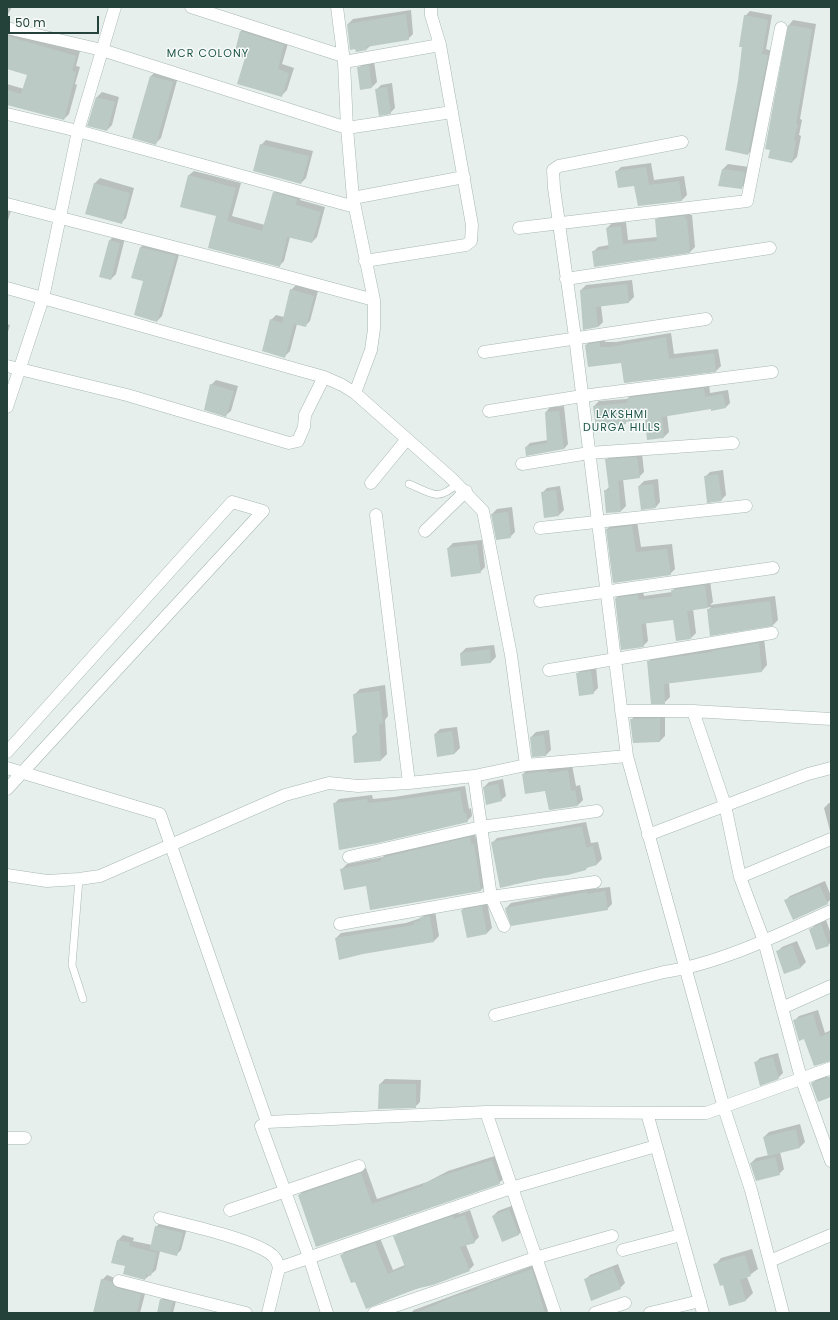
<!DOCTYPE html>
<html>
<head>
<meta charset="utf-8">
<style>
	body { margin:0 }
	#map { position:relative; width:838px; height:1320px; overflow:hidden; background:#e6efeb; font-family:Poppins,sans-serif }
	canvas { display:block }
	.frame { position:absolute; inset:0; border:8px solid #24423a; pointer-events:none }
	.scale { position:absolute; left:8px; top:16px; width:91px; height:18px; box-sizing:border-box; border:2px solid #24423a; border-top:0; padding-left:5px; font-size:12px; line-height:14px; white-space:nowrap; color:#24423a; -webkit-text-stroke:3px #f7fbf9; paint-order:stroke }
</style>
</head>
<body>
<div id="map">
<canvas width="838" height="1320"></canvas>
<div class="frame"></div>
<div class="scale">50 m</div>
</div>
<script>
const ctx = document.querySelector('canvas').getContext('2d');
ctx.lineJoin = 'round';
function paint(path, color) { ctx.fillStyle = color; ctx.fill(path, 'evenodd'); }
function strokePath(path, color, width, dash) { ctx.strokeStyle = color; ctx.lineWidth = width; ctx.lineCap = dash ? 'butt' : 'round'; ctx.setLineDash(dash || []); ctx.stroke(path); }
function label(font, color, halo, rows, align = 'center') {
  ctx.font = font + ' Poppins,sans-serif'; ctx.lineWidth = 3; ctx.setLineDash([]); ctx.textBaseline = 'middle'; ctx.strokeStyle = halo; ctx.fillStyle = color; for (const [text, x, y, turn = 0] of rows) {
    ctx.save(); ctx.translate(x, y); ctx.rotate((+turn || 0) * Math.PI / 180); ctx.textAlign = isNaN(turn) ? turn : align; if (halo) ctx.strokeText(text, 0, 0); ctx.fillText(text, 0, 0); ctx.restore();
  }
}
paint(new Path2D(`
	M7 7H12L7 16Z
	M411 10 413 34 408 39 371 45 367 49 348 24 353 19Z
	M750 11 772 15 766 49 772 51 753 149 748 154 739 81 745 16Z
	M793 20 816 24 800 119 802 120 799 135 801 136 797 157 792 162 789 25Z
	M246 26 289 40 282 64 294 68 287 90 282 95 246 57 235 54 241 31Z
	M7 31 80 51 76 66 80 67 75 84 77 85 69 114 64 119 7 104V84L24 89 28 74 7 68Z
	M374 61 377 82 372 87 359 68 364 63Z
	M156 71 178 77 161 138 156 143 134 137 151 76Z
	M392 83 395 108 390 113 376 90 381 85Z
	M102 92 119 97 112 125 107 130 89 125 97 97Z
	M266 140 313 151 306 178 301 183 261 145Z
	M651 163 654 180 684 176 687 195 682 200 635 185 616 172 621 167Z
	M728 164 749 167 746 183 741 188 723 169Z
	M194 171 241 183 232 216 265 225 274 193 279 188 302 194 300 200 325 207 317 237 312 242 290 237 284 261 279 266 217 216 189 175Z
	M100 178 134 188 126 218 121 223 87 213 95 183Z
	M7 206 12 207 7 224Z
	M689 211 690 215H692L695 247 690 252H593L598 247 609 245 607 228 612 223 626 222 628 240 657 237 656 220 661 215Z
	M114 236 125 238 116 274 111 279 109 241Z
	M146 242 180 251 162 316 157 321 144 281 141 247Z
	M632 280 634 297 629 302 601 306 603 322 598 327 581 290 586 285Z
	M296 285 318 291 310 321 305 326 297 324 290 351 285 356 271 320 276 315 284 317 291 290Z
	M7 324 10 325 7 335Z
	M671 333 674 354 718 349 721 366 716 371 622 361 586 345 591 340 604 338 605 342H616Z
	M216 380 238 386 231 411 226 415 211 385Z
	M709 384 710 393 728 390 730 403 725 408H711L667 415 669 432 664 437 648 439 646 418 628 421 625 423 594 406 599 401 627 399 633 393Z
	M564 406 568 444 564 449 526 447 530 443 548 440 546 412 550 407Z
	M642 453 644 472 639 477 623 479 626 506 621 511 605 491 610 486 606 460 611 455Z
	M723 470 726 495 721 500 705 477 710 472Z
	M658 479 660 502 656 507 639 486 644 481Z
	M560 486 564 510 559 515 542 493 547 488Z
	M512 507 515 532 510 537 492 514 497 509Z
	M637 521 641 547 672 544 675 569 670 574 614 582 607 529 612 524Z
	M482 540 485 567 480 572 448 548 453 543Z
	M710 581 713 602 710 605 775 596 778 620 773 625 708 610 711 607 693 609 696 633 691 638 674 619 646 623 648 641 643 646 616 598 621 593 643 590 644 596 672 592 677 585Z
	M764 638 767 665 762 671 669 682 670 697 665 702 648 662 654 656Z
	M494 645 496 657 491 662 462 665 461 653 466 648Z
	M596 666 598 688 593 693 577 674 582 669Z
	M385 685 388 716 385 720 387 754 381 760 353 736 357 732 354 695 360 689Z
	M665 714V736L660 741 631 720 636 715Z
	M457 727 460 748 455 753 438 756 435 734 440 729Z
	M549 730 551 750 546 755 533 756 531 737 536 732Z
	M572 765 576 786 580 785 583 800 578 805 523 774 528 769Z
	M503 779 506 796 501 800 484 787 489 782Z
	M465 786 469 809 471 808 472 816 467 821 334 804 339 799 372 795 373 799 394 797Z
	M829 803H831L830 831 824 808Z
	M586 822 591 843 598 842 602 859 597 864 589 866 586 869 501 887 492 843 497 838Z
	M475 832 476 839H479L486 885 481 890 367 885 341 870 347 864 383 857 387 852Z
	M825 881 831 896V899L827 903 785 901 790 896Z
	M610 887 612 904 607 909 506 908 511 903 591 888 592 889Z
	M487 902 492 928 487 933 462 910 467 905Z
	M435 911 439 936 434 941 336 938 341 933 406 923 421 918 426 913Z
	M826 920 831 934V942L828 945 810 930 815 925Z
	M797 941 806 962 801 967 785 973 777 952 782 947Z
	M818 1010 825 1033 831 1030V1060L804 1038 794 1021 799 1016Z
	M778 1053 783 1073 778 1078 755 1063 760 1058Z
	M827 1075 831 1085V1095L812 1083 817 1079Z
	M385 1079 421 1080 420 1102 415 1107 380 1084Z
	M800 1124 805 1142 800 1147 780 1152 784 1169 779 1174 751 1163 756 1158 769 1155 764 1137 769 1132Z
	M498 1155 505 1177 499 1183 317 1246 299 1195 305 1189 366 1168 377 1199 427 1182 448 1171Z
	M514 1205 523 1230 518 1235 493 1216 498 1211Z
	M470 1210 479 1237 474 1242 466 1245 474 1265 469 1270 366 1307 355 1281 342 1255 346 1250 380 1238 393 1270 405 1265 395 1237 399 1232 458 1212 459 1214Z
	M161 1222 187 1228 181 1250 176 1255 160 1251 156 1270 145 1279 126 1265 118 1240 123 1235 134 1238 133 1241 152 1245 156 1227Z
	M752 1249 758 1269 747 1277 753 1293 746 1300 724 1284 715 1265 721 1258Z
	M537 1264 550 1308 546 1313H411L414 1310Z
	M618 1264 625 1283 620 1288 585 1280 590 1275Z
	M107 1275 146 1290 140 1313H94L102 1280Z
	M166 1295 177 1297 173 1313H158L161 1300Z`), '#0003');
paint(new Path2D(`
	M406 14 409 40 366 47 367 50 356 52 355 49 350 50 347 24Z
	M744 15 768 20 762 54 768 55 748 155 725 150 738 81 742 47H739Z
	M788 25 812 29 796 124H798L794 140 796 141 792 163 768 158 770 150 765 149Z
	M240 31 284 45 278 69 289 73 282 97 237 84 245 58 234 55Z
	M7 36 76 56 72 71 76 72 64 120 7 105V90L21 94 27 75 7 69Z
	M369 65 372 88 360 90 357 67Z
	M150 76 173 82 156 145 132 138Z
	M387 87 391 114 379 116 375 89Z
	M96 97 115 102 107 131 87 126Z
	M260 144 309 156 301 184 253 171Z
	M646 167 649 185 679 181 682 201 638 206 634 186 618 188 615 171Z
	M722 169 745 172 742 189 718 186Z
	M188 175 236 188 227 221 262 231 273 192 297 199 296 205 321 212 312 243 287 237 280 267 208 248 216 216 180 207Z
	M94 183 130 193 122 224 85 214Z
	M685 216V219H687L690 253 594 267 592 251 609 249 606 228 621 226 623 244 657 241 655 219Z
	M109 240 120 243 111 280 99 277Z
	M140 247 176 256 157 322 134 315 143 281 131 278Z
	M627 284 629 303 596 307 598 327 583 330 580 290Z
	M290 289 314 296 306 327 294 324 285 358 262 351 270 319 282 323Z
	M666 337 669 359 714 353 716 372 624 383 621 363 588 367 585 345 600 342V347H610Z
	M210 384 234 391 226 417 204 410Z
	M704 388 705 397 723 394 726 408 711 411V409L662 417 664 438 647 440 645 419 626 422V424L596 428 593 406 627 403V398Z
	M559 411 564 449 526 456 525 447 547 443 545 412Z
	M637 457 640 478 618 481 621 512 606 513 604 490H609L605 459Z
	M718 474 722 501 707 503 704 476Z
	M653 484 656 508 641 510 638 486Z
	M556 490 559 516 544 518 541 492Z
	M508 512 511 538 496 540 491 514Z
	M632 526 636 552 667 549 671 575 613 583 606 529Z
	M477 544 481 573 451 577 447 548Z
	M705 585 708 608 687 611 691 639 676 641 673 620 641 624 644 647 621 650 615 598 638 595 639 600 672 596 671 590Z
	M770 601 773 626 710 636 707 609Z
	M759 643 762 672 664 684 665 704H651L647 661 712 652V651Z
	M490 649 491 663 461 666 460 653Z
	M591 671 594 694 579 696 576 673Z
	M379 691 383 723 379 724 381 761 354 763 352 736 357 735 353 694Z
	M660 718V742L633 743 630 719Z
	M452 731 455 754 437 757 434 734Z
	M544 735 546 756 532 757 530 737Z
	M568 770 571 791 575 790 578 806 549 810 545 791 525 794 522 774 548 771 549 773Z
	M498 784 502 801 486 805 483 787Z
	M460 791 464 813H466L468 822 378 843 339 850 333 803 367 799 368 803 389 801Z
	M582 826 586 848 593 846 597 865 586 868V870L568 875 537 879 500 888 491 842Z
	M470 837 471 844H474L481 891 370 910 366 886 344 890 340 869 381 861V858Z
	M820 886 828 904 793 920 784 900Z
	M605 891 608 910 511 926 506 912 505 908 587 892V894Z
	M482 906 487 934 467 938 461 910Z
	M430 916 434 942 363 954 339 960 335 938 414 925V922L420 921V917Z
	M821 924 829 946 816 950 809 929Z
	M792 945 801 968 784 974 776 951Z
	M813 1014 820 1037 831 1032V1061L814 1066 804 1039 799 1041 793 1020Z
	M773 1057 779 1079 760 1086 754 1062Z
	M831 1076V1097L818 1102 811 1083Z
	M379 1084H416V1108L378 1109Z
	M796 1129 800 1148 768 1156 763 1137Z
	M775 1157 780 1175 756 1181 750 1163Z
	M492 1160 500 1184 316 1247 298 1195 361 1173 372 1204 423 1186V1184L441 1176Z
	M509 1209 519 1235 502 1242 492 1216Z
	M465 1215 475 1243 460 1247 470 1271 433 1285 415 1289 366 1309 355 1282 351 1283 340 1255 375 1243 388 1274 405 1267 393 1236 453 1216 454 1219Z
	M155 1226 183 1233 177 1256 150 1249Z
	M117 1240 130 1243 129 1246 157 1253 151 1276 146 1274 145 1280 123 1274 125 1266 111 1263Z
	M745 1255 751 1276 740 1280 746 1301 729 1306 723 1285 720 1286 713 1264Z
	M613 1268 621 1289 591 1301 584 1279Z
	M532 1269 545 1313H416L453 1297 479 1289V1287Z
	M101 1279 112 1282 117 1288 141 1294 137 1313H93Z
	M160 1299 173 1302 170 1313H157Z`), '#bbcac4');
const service = new Path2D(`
	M409 484C432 493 437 502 457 484
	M79 879 72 965 83 999`);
const minor = new Path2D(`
	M191 7 343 56
	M337 7 344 62 347 128 353 198 374 300V329L371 350 355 393
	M7 28 102 50 347 128 452 112
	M344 62 440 45
	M7 114 78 131 355 207
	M682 142 559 166 553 170 554 188 575 337 627 756 724 1108 751 1190 783 1313
	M353 198 464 177
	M7 204 274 273 374 300
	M519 228 747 201 781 28
	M365 261 466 245 471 241 472 225 440 45 431 15V7
	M566 279 770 248
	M7 288 324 377 342 385 355 393 451 478 483 511 511 655 526 765
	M484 352 706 319
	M7 366 127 395 289 443 298 441 304 427 305 415 324 377
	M7 407 43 298 78 131 115 7
	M489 411 582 396 772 372
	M522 464 589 453 733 443
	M371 483 407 439
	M376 515 409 783
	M540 528 746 506
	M425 531 466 491
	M540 601 773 568
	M549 670 772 633
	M621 711H693L831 719
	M693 711 725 805 740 877 764 941 801 1078 831 1161
	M7 752 232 502 263 511 7 789
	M7 768 160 814 267 1122
	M474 776 491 897 504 926
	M648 835 808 774 831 768
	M349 857 481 827 597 811
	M7 875 47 881 79 879 100 876 285 795 329 783 358 786 409 783 474 776 526 765 627 756
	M740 877 831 839
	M340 924 491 897 595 882
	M782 1008 831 986
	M495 1015 664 972C719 964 780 934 831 911
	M486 1112 555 1313
	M647 1113 703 1313
	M7 1138H25
	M230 1210 359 1166
	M160 1218C186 1225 253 1239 272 1255 277 1259 278 1263 279 1268
	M623 1250 681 1235
	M770 1261 831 1235
	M119 1281 246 1313
	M268 1313 279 1268 511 1188 656 1146
	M327 1313 309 1257 261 1126 267 1122 486 1112 706 1113 831 1068
	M374 1313 535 1258 612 1236
	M595 1313 625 1303
	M650 1313 700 1301`);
strokePath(service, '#a8b8b2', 8);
strokePath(minor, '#a8b8b2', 13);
strokePath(service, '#fff', 7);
strokePath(minor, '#fff', 12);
ctx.letterSpacing = '1px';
label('11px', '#1f5548', '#f7fbf9', [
	["MCR COLONY",208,54],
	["LAKSHMI",622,415],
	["DURGA HILLS",622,428]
]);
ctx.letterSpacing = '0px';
</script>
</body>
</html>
